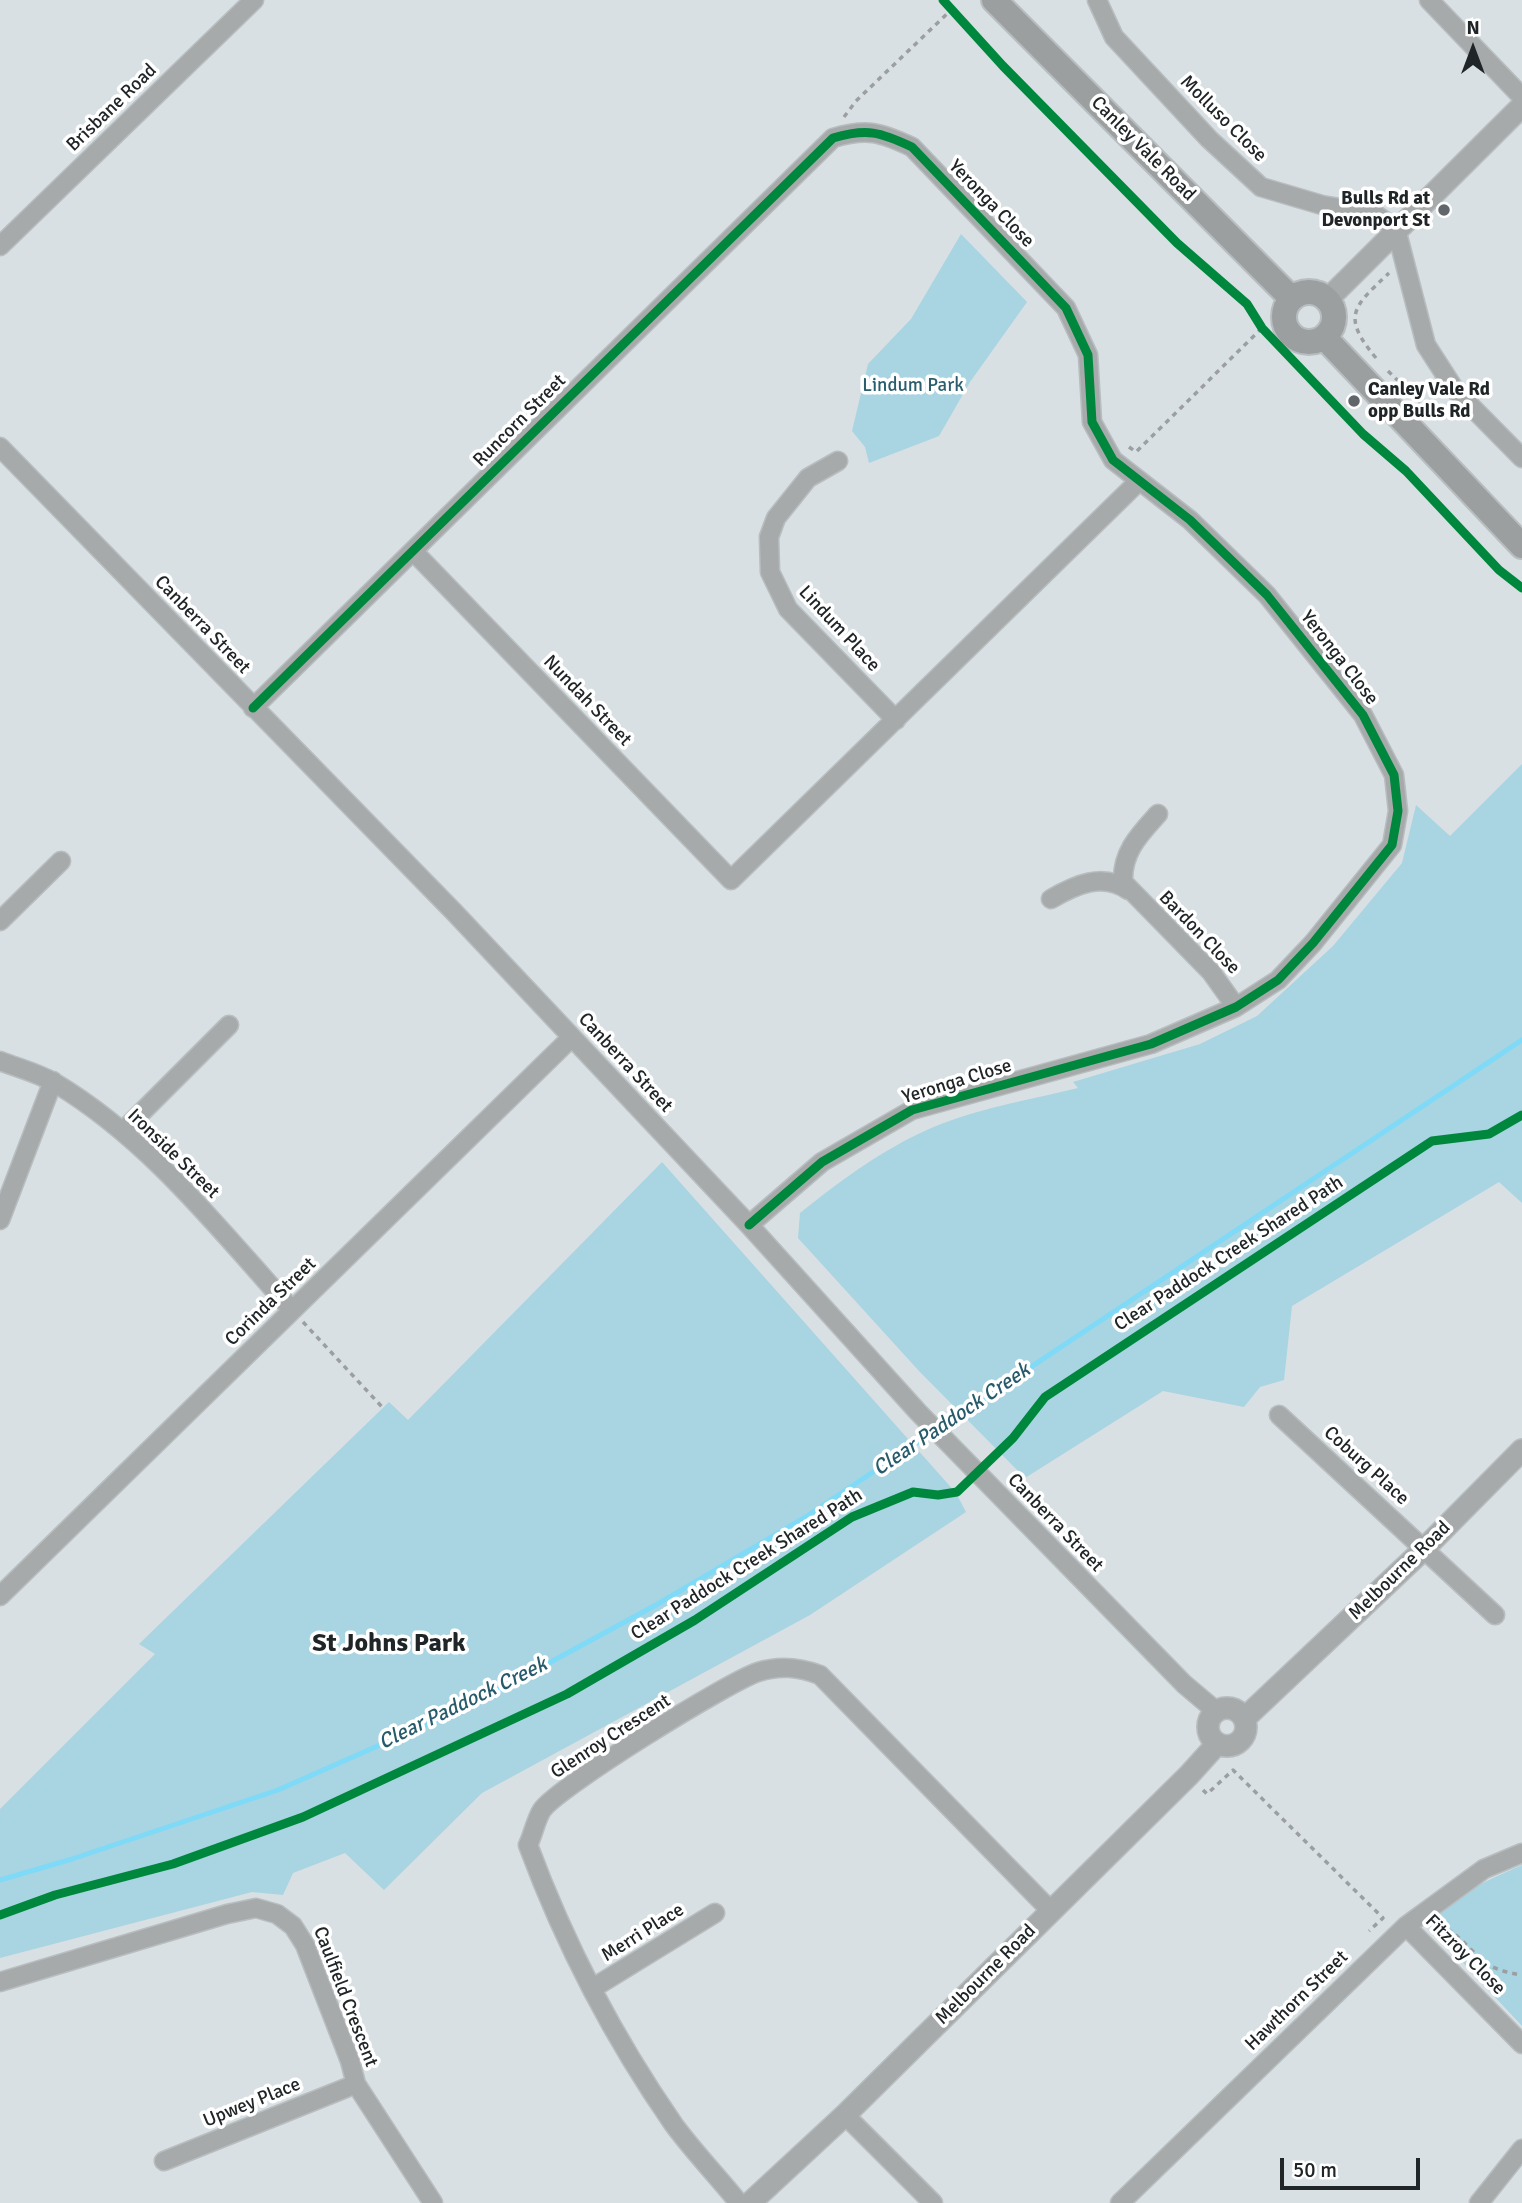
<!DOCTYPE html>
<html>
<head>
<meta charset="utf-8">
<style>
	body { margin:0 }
	#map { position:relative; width:1522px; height:2203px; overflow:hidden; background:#d8e0e3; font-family:Signika,sans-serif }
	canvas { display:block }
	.north { position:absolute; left:1438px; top:14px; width:70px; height:70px; -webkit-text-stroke:5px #fff; paint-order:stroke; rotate:0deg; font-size:19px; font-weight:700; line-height:28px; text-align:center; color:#202527 }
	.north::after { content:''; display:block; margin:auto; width:24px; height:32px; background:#202527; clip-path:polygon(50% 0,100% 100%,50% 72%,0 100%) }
	.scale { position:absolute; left:1280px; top:2158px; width:140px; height:32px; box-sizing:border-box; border:4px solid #202527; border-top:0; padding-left:9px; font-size:21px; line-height:24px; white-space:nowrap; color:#202527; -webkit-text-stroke:5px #fff; paint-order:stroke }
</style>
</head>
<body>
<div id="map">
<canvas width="1522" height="2203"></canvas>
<div class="north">N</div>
<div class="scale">50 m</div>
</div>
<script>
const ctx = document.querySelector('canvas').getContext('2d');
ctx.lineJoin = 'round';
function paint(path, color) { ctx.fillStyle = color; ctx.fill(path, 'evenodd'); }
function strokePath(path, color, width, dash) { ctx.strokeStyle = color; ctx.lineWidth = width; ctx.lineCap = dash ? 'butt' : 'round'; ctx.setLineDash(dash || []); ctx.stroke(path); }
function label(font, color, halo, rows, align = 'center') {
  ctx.font = font + ' Signika,sans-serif'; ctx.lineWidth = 7; ctx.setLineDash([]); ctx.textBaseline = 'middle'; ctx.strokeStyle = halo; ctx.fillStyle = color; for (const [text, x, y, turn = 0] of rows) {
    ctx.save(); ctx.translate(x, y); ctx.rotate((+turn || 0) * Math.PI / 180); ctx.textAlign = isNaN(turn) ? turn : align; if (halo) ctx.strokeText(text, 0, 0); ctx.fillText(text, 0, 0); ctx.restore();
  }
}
paint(new Path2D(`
	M961 234 1027 302 970 382 939 436 869 463 865 447 852 431 868 364 911 319Z
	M1522 764V1203L1499 1182 1292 1306 1284 1380 1260 1387 1244 1407 1163 1391 1025 1478 919 1371 798 1238 800 1213C844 1178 888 1145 941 1124 985 1107 1033 1099 1078 1088L1073 1082 1200 1044 1257 1016 1333 946 1402 863 1416 805 1450 836Z
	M662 1162 956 1493 966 1512 810 1615 482 1793 384 1890 345 1853 293 1873 283 1895 252 1892 0 1958V1809L155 1654 139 1644 389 1402 408 1420Z
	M1522 1865V2026L1437 1935 1435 1923C1440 1900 1501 1874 1522 1865Z`), '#a9d4e2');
strokePath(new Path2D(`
	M0 1880 72 1859 278 1790 475 1703 656 1605 804 1518 1522 1040`), '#7edaf6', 5);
const minor = new Path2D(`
	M1097 0 1114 37 1209 139 1261 187 1322 205 1375 214 1396 229 1426 345 1455 390 1522 458
	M1429 0 1522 97
	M0 246 254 0
	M0 447 454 912 749 1225 918 1412 1184 1684 1216 1711
	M838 461 808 478 776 518 769 537 770 572 788 609 896 720
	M414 552 731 880 1139 481
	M253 708 833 138C867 128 880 132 912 147L1066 308 1088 355 1092 422 1113 460 1190 520 1267 595 1363 715 1394 775 1398 811 1392 845 1313 943 1278 980 1236 1007 1151 1044 912 1110 822 1162 749 1225
	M1158 814C1139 835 1122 852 1123 882L1211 972 1236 1007
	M1051 899C1075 885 1103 872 1128 890
	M0 921 61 861
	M0 1061C18 1068 38 1073 55 1083 149 1139 219 1229 292 1310
	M123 1131 229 1025
	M0 1220 53 1081
	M1279 1415 1495 1615
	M0 1596 572 1037
	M1406 1926 1522 2044
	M0 1982 227 1914 256 1908 277 1914 293 1926 305 1945 350 2061 356 2084 433 2203
	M593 1988 715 1913
	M845 2115 933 2203
	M164 2161 356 2084
	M739 2203C718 2177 694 2152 674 2125 615 2040 564 1942 528 1845 533 1835 536 1819 542 1810 558 1787 728 1682 758 1672 780 1665 799 1667 820 1675L1051 1911
	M1120 2203 1406 1926 1484 1869 1522 1853
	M1479 2203 1522 2149`);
const tertiary = new Path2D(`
	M1328 299 1522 106
	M1208 1727a19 19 0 1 1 38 0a19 19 0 1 1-38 0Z
	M1245 1718 1425 1548 1522 1450
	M750 2203 845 2115 1189 1775 1217 1744`);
const secondary = new Path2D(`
	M994 0 1291 298
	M1284 317a25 25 0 1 1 50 0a25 25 0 1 1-50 0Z
	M1324 337 1522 546`);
strokePath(minor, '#b8bec0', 21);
strokePath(tertiary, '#b8bec0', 24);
strokePath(secondary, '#b8bec0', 28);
strokePath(new Path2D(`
	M844 117 856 101 951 10
	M1376 358C1341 316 1353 307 1389 273
	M1388 371 1423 405
	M1129 447 1136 452 1262 328
	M303 1322 383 1408
	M1203 1790 1207 1794 1233 1770 1383 1918 1369 1931
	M1437 1930H1449C1481 1953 1476 1968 1522 1975`), '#9c9fa1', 3.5, [5, 5]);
strokePath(minor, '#a7aaaa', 18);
strokePath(tertiary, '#a7aaaa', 21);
strokePath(secondary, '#9c9fa0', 24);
strokePath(new Path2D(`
	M943 0 1003 66 1177 243 1247 304 1262 328 1363 434 1406 471 1499 570 1522 588
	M253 708 833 138C867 128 880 132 912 147L1066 308 1088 355 1092 422 1113 460 1190 520 1267 595 1363 715 1394 775 1398 811 1392 845 1313 943 1278 980 1236 1007 1151 1044 912 1110 822 1162 749 1225
	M0 1915 55 1895 173 1864 303 1817 567 1694 695 1620 852 1517 913 1492 938 1495 957 1492 1013 1438 1045 1397 1432 1141 1489 1134 1522 1115`), '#00873e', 9);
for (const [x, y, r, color] of [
	[1444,210,7,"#606669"],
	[1354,401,7,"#606669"]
]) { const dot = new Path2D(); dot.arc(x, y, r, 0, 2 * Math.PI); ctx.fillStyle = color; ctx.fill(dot); strokePath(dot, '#fff', 2.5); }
label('19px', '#202527', '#fff', [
	["Brisbane Road",112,108,-44],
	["Molluso Close",1223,119,45],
	["Canley Vale Road",1143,149,45],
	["Yeronga Close",991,204,46],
	["Runcorn Street",520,421,-45],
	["Canberra Street",202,625,46],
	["Lindum Place",839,629,47],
	["Yeronga Close",1339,658,52],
	["Nundah Street",587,701,46],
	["Bardon Close",1199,933,46],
	["Canberra Street",625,1063,47],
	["Yeronga Close",957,1082,-17],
	["Ironside Street",173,1154,44],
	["Clear Paddock Creek Shared Path",1229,1254,-33],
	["Corinda Street",271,1302,-44],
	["Coburg Place",1366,1466,42],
	["Canberra Street",1055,1523,46],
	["Clear Paddock Creek Shared Path",747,1565,-32],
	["Melbourne Road",1400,1571,-44],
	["Glenroy Crescent",611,1737,-33],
	["Merri Place",643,1933,-32],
	["Fitzroy Close",1465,1955,45],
	["Melbourne Road",986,1975,-45],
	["Caulfield Crescent",345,1997,69],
	["Hawthorn Street",1297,2001,-44],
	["Upwey Place",252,2103,-22]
]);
label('bold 19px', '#202527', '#fff', [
	["Bulls Rd at",1430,199],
	["Devonport St",1430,221],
	["Canley Vale Rd",1368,390,"left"],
	["opp Bulls Rd",1368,412,"left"]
], 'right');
label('19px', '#2a5e6e', '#fff', [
	["Lindum Park",913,386]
]);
label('italic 21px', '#275b6c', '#fff', [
	["Clear Paddock Creek",952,1420,-34],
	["Clear Paddock Creek",463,1704,-26]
]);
label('bold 26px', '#202527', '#fff', [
	["St Johns Park",389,1644]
]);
</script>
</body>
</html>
